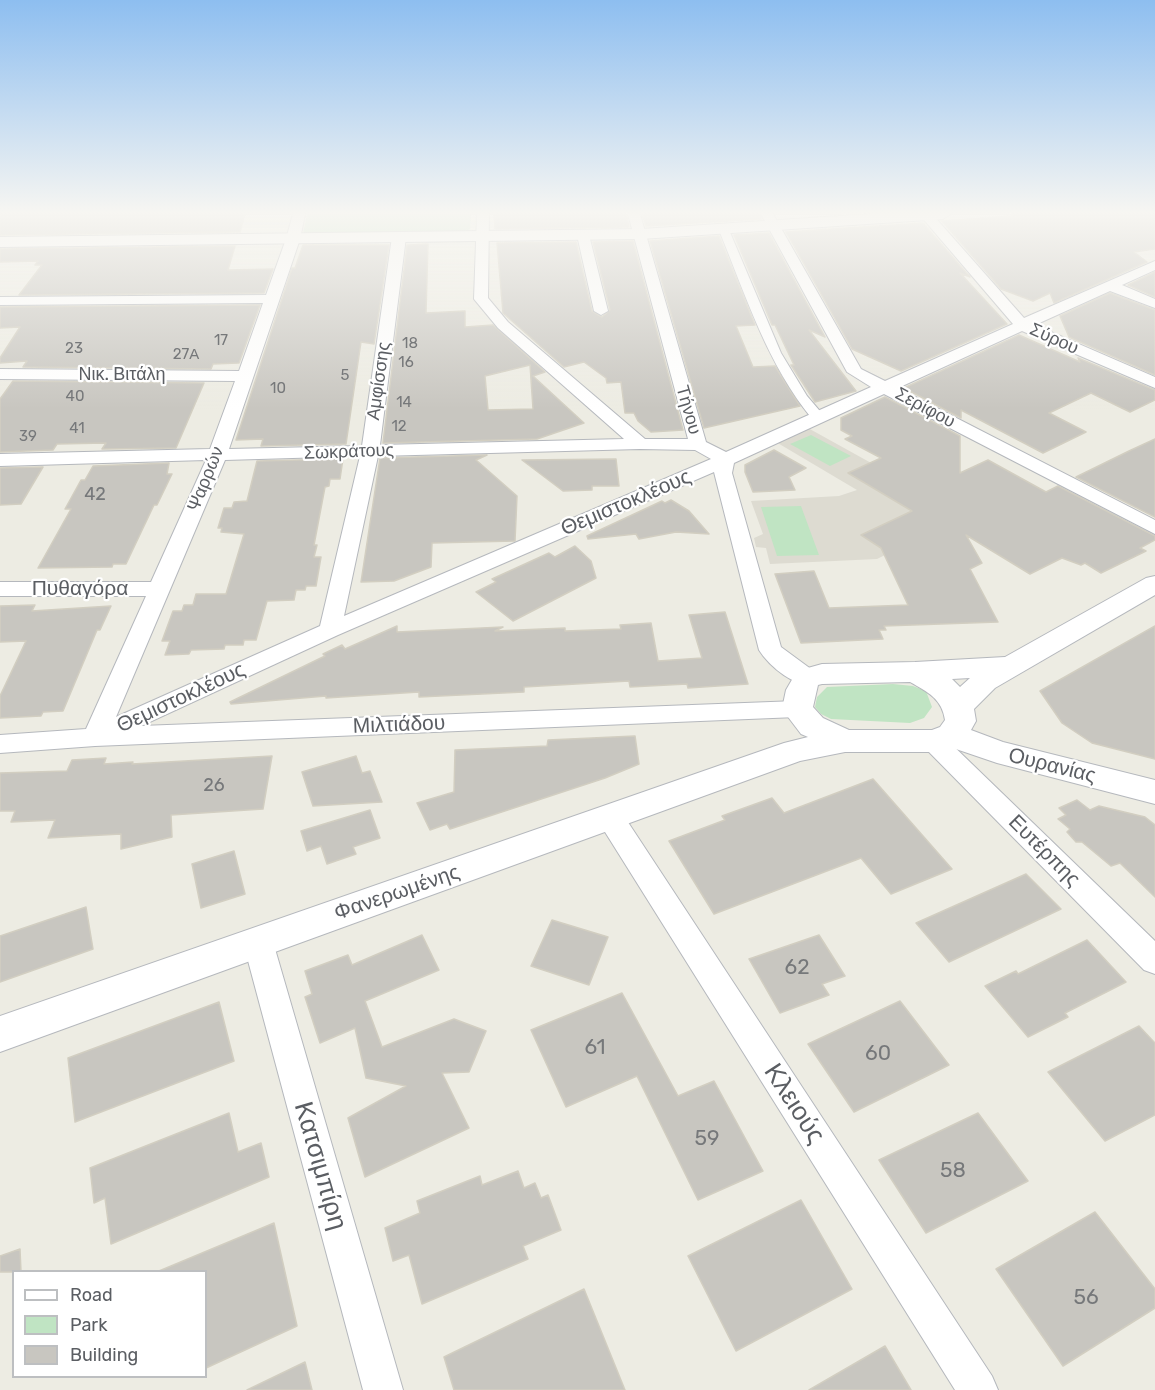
<!DOCTYPE html>
<html>
<head>
<meta charset="utf-8">
<style>
	body { margin:0 }
	#map { position:relative; width:1155px; height:1390px; overflow:hidden; background:#edece3; font-family:Rubik,sans-serif }
	canvas { display:block }
	.legend { position:absolute; left:12px; top:1270px; width:195px; height:108px; box-sizing:border-box; background:#fff; border:2px solid #bdbfc1; margin:0; padding:8px 10px; list-style:none; font-size:18px; color:#5b5e63 }
	.legend li { display:flex; align-items:center; gap:12px; height:30px }
	.legend b { width:30px; border:2px solid #bdbfc1 }
</style>
</head>
<body>
<div id="map">
<canvas width="1155" height="1390"></canvas>
<ul class="legend">
<li><b style="height:8px;background:#fff"></b>Road</li>
<li><b style="height:16px;background:#c0e4c3"></b>Park</li>
<li><b style="height:16px;background:#c8c6c0"></b>Building</li>
</ul>
</div>
<script>
const ctx = document.querySelector('canvas').getContext('2d');
ctx.lineJoin = 'round';
function paint(path, color) { ctx.fillStyle = color; ctx.fill(path, 'evenodd'); }
function strokePath(path, color, width, dash) { ctx.strokeStyle = color; ctx.lineWidth = width; ctx.lineCap = dash ? 'butt' : 'round'; ctx.setLineDash(dash || []); ctx.stroke(path); }
function label(font, color, halo, rows, align = 'center') {
  ctx.font = font + ' Rubik,sans-serif'; ctx.lineWidth = 4.5; ctx.setLineDash([]); ctx.textBaseline = 'middle'; ctx.strokeStyle = halo; ctx.fillStyle = color; for (const [text, x, y, turn = 0] of rows) {
    ctx.save(); ctx.translate(x, y); ctx.rotate((+turn || 0) * Math.PI / 180); ctx.textAlign = isNaN(turn) ? turn : align; if (halo) ctx.strokeText(text, 0, 0); ctx.fillText(text, 0, 0); ctx.restore();
  }
}
paint(new Path2D(`
	M808 428 965 515 877 559 770 564 766 548 756 547 754 538 763 534 751 501 839 496 857 490 776 442Z`), '#dddbd1');
paint(new Path2D(`
	M307 214H471L470 229 467 231 309 234 303 233Z
	M811 435 851 456 830 466 790 444Z
	M801 506 819 555 777 556 761 507Z
	M893 684 913 686 926 691 932 707 924 718 910 723 831 719 821 714 815 707 817 697 827 687Z`), '#c0e4c3');
const building = new Path2D(`
	M0 214H245L240 232 0 235Z
	M494 214H626L629 227 495 229Z
	M642 214H759L761 219 646 226Z
	M1011 214H1155V249L1134 252 1147 262 1054 303 1050 293 1033 301 1001 289 942 221 1013 216Z
	M923 223 970 277 960 273 1007 324 901 371 852 349 786 232Z
	M769 233 825 337 809 330 856 391 815 402 791 365H794L775 325H772L734 235Z
	M719 236 755 325 736 326 753 367 775 366 800 406 704 428 650 241Z
	M633 241 683 430 651 432 638 421 634 413H625L621 382 607 383 606 378 584 362 564 367 503 313 497 243 576 242 592 311 602 317 610 310 593 242Z
	M428 244 426 313 465 311V327L493 325 545 372 533 376 584 423 537 439 383 443 407 245ZM530 365 533 409 488 410 485 376Z
	M303 245H389L374 344 361 342 346 444 261 446 263 439 236 440 292 268H295Z
	M235 246 228 270 273 269 264 293 19 295 42 265H35L38 261 0 262V249Z
	M1155 272V297L1128 285Z
	M1110 293 1155 310V375L1069 337 1060 316Z
	M260 305 239 363 213 364 211 369 23 367 27 361 0 363V358L20 327 0 328V307Z
	M1019 335 1080 362 1078 358 1155 390V400L1130 412 1091 393 1049 413 1086 432 1043 453 961 410V418L904 388Z
	M13 381 204 383 176 448 102 449 106 443 57 444 53 450 0 452V399Z
	M885 397 960 436V473L988 460 1046 492 1058 486 1155 536V540L1140 548 1146 551 1101 573 1085 563 1081 565 1062 558 1030 574 966 535 982 563 970 569 998 622 884 626 886 630H879L883 639 801 643 775 574 814 571 829 608 908 605 881 548 861 535 912 511 848 473 881 458 845 439 852 436 841 430V418Z
	M1155 439V517L1076 477 1129 451Z
	M774 450 806 468 789 477 795 490 753 492 745 472V465Z
	M487 455 476 460 517 496 515 541 432 543 431 567 394 581 361 582 380 458Z
	M343 459 340 479H330L329 486 325 487 314 545H317L314 557H321L316 586H306L305 590H296L294 600 267 601 256 640H244L243 645H225L224 649 191 650 189 654 165 655 170 641H162L173 611H182L184 605H193L196 594H226L244 534 221 532 222 528H218L224 508H232L234 502 247 501 257 461Z
	M616 459 619 486H592V490L563 491 522 460Z
	M169 463 167 474H172L157 505H154L126 564H113L112 567 38 568 71 509H65L81 480H85L93 466Z
	M43 467 21 504 0 505V468Z
	M671 500 689 511 709 534 676 532 639 539 636 534 588 539 587 536 662 501 665 503Z
	M575 546 591 561 596 578 513 621 476 592 496 582 492 579 549 553 555 557Z
	M35 605 32 611 111 606 100 630H97L63 711 43 712 41 716 0 718V696L26 641 0 642V606Z
	M725 612 748 684 688 688 687 684 630 687 629 681 524 687V692L419 697V692L326 698V696L231 704 230 702 325 656 323 654 342 645 345 649 397 626V632L503 627 495 631 565 628V631L621 629 620 625 651 623 658 661 702 658 689 615Z
	M1155 626V759L1092 743 1062 723 1040 691Z
	M635 736 639 764 605 778 450 829 447 824 430 830 417 803 454 792 455 750 547 746 548 740Z
	M272 756 263 809 171 815 172 837 121 849V834L48 838 55 820 11 822 15 811H0V773L67 771 72 760 106 758 104 764 133 762 132 764Z
	M356 756 362 773 370 771 382 802 313 806 302 772Z
	M873 779 952 869 891 894 861 858 714 914 669 841 725 820 722 816 772 798 784 813Z
	M1077 800 1090 810 1099 806 1145 817 1155 825V897L1120 863 1111 866 1082 842H1076L1067 832 1070 829 1058 819 1066 815 1059 808Z
	M370 810 380 838 353 847 356 854 327 864 321 846 307 851 301 831Z
	M234 851 245 894 201 908 192 864Z
	M1026 874 1061 909 949 962 916 923Z
	M86 907 93 949 0 982V936Z
	M552 920 608 937 589 985 531 966Z
	M422 935 439 970 365 1001 382 1047 454 1019 486 1031 469 1072 442 1073 469 1128 365 1177 348 1118 406 1086 366 1078 355 1028 320 1043 305 997 312 994 305 971 348 955 352 965Z
	M819 935 845 976 822 984 829 995 780 1013 749 959Z
	M1087 940 1126 982 1065 1013 1068 1017 1028 1037 985 986 1016 971 1018 974Z
	M622 993 678 1096 714 1081 763 1171 698 1200 637 1076 566 1107 531 1030Z
	M900 1001 949 1065 854 1112 808 1044Z
	M219 1002 234 1061 75 1122 68 1058Z
	M1139 1026 1155 1043V1115L1105 1141 1048 1072Z
	M229 1113 238 1152 261 1143 269 1177 111 1244 105 1198 94 1203 90 1168Z
	M978 1113 1028 1181 926 1233 879 1160Z
	M518 1171 524 1188 535 1183 541 1198 548 1195 561 1230 523 1246 528 1259 422 1304 409 1255 393 1261 385 1228 420 1213 417 1201 480 1176 482 1185Z
	M801 1200 852 1289 736 1351 688 1256Z
	M1095 1212 1155 1289V1308L1063 1366 996 1269Z
	M274 1223 297 1326 206 1368V1272L159 1271Z
	M20 1249 21 1272H0V1256Z
	M584 1289 625 1390H454L444 1357Z
	M885 1346 911 1390H809Z
	M305 1362 312 1390H247Z`);
paint(building, '#c8c6c0');
strokePath(building, '#d2cec1', 1.5);
const pedestrian = new Path2D(`
	M724 227 729 230 781 353 807 396 825 417 823 420H813C767 364 746 296 719 230Z`);
const minor = new Path2D(`
	M293 214H305L300 239 229 449 362 446 392 237 399 233 406 237 380 445 624 439 498 328 474 299 477 214H489L488 298 508 322 645 439H688L628 214H640L706 442 726 452 871 387 847 372 761 214H773L861 369 885 381 1013 324 919 214H932L1024 318 1155 261V270L1122 285 1155 299V308L1110 291 1035 325 1155 377V388L1022 331 898 388 1155 520V534L884 394 734 463 732 473 781 647 815 672 819 678 815 684C796 689 769 666 759 650L714 472 338 635 141 726 797 701 806 703 809 709 806 715 797 717 95 746 0 753V735L86 729 146 596H0V582H151L206 460 0 466V454L210 449 235 381 0 379V369L239 371 263 303 0 305V297L266 295 286 239ZM640 449 695 450 711 459 344 616 378 456ZM360 456 320 626 116 717 225 460Z
	M583 231 589 235 608 311 601 315 594 311 577 235Z
	M933 732 942 735 1155 941V974L1144 970 924 747 920 741 924 735Z
	M610 807 620 810 992 1376 998 1390H955L600 824 597 817 600 810Z
	M258 929 269 933 273 942 403 1390H363L243 942 247 933Z`);
const tertiary = new Path2D(`
	M871 214H951L943 219 641 239 0 247V237L641 229Z
	M1155 576V595L995 688 974 709 976 721 971 730 1003 742 1155 780V804L997 763 950 747 933 752H845L800 761 0 1052V1016L784 743 808 737 801 734 782 709 786 690 797 671 822 664 915 662 1005 657 1146 578ZM970 678 960 687 952 679ZM910 682C928 692 942 699 945 720L940 727 932 730H849L823 718 813 707 818 685 822 684Z`);
strokePath(pedestrian, '#b5b8bd', 2);
strokePath(minor, '#b5b8bd', 2);
strokePath(tertiary, '#b5b8bd', 2);
paint(pedestrian, '#fff');
paint(minor, '#fff');
paint(tertiary, '#fff');
const sky = ctx.createLinearGradient(0, 0, 0, 409);
sky.addColorStop(0, '#8dbef0');
sky.addColorStop(0.52, '#f7f6f2');
sky.addColorStop(1, '#f7f6f200');
ctx.fillStyle = sky;
ctx.fillRect(0, 0, 1155, 409);
label('15px', '#76787a', null, [
	["17",221,341],
	["18",410,344],
	["23",74,349],
	["27Α",186,355],
	["16",406,363],
	["5",345,376],
	["10",278,389],
	["40",75,397],
	["14",404,403],
	["12",399,427],
	["41",77,429],
	["39",28,437]
]);
label('18px', '#5b5e63', '#fff', [
	["Σύρου",1054,339,24],
	["Νικ. Βιτάλη",122,375],
	["Αμφίσσης",379,381,-82],
	["Σερίφου",925,408,28],
	["Τήνου",688,410,74],
	["Σωκράτους",349,452,-2],
	["Ψαρρών",206,479,-68]
]);
label('18px', '#76787a', null, [
	["42",95,495],
	["26",214,786]
]);
label('21px', '#5b5e63', '#fff', [
	["Θεμιστοκλέους",626,503,-23],
	["Πυθαγόρα",80,589],
	["Θεμιστοκλέους",181,698,-25],
	["Μιλτιάδου",399,725,-2],
	["Ουρανίας",1052,766,14],
	["Ευτέρπης",1044,851,45],
	["Φανερωμένης",397,893,-19]
]);
label('21px', '#76787a', null, [
	["62",797,968],
	["61",595,1048],
	["60",878,1054],
	["59",707,1139],
	["58",953,1171],
	["56",1086,1298]
]);
label('26px', '#5b5e63', '#fff', [
	["Κλειούς",794,1104,57],
	["Κατσιμπίρη",320,1166,74]
]);
</script>
</body>
</html>
